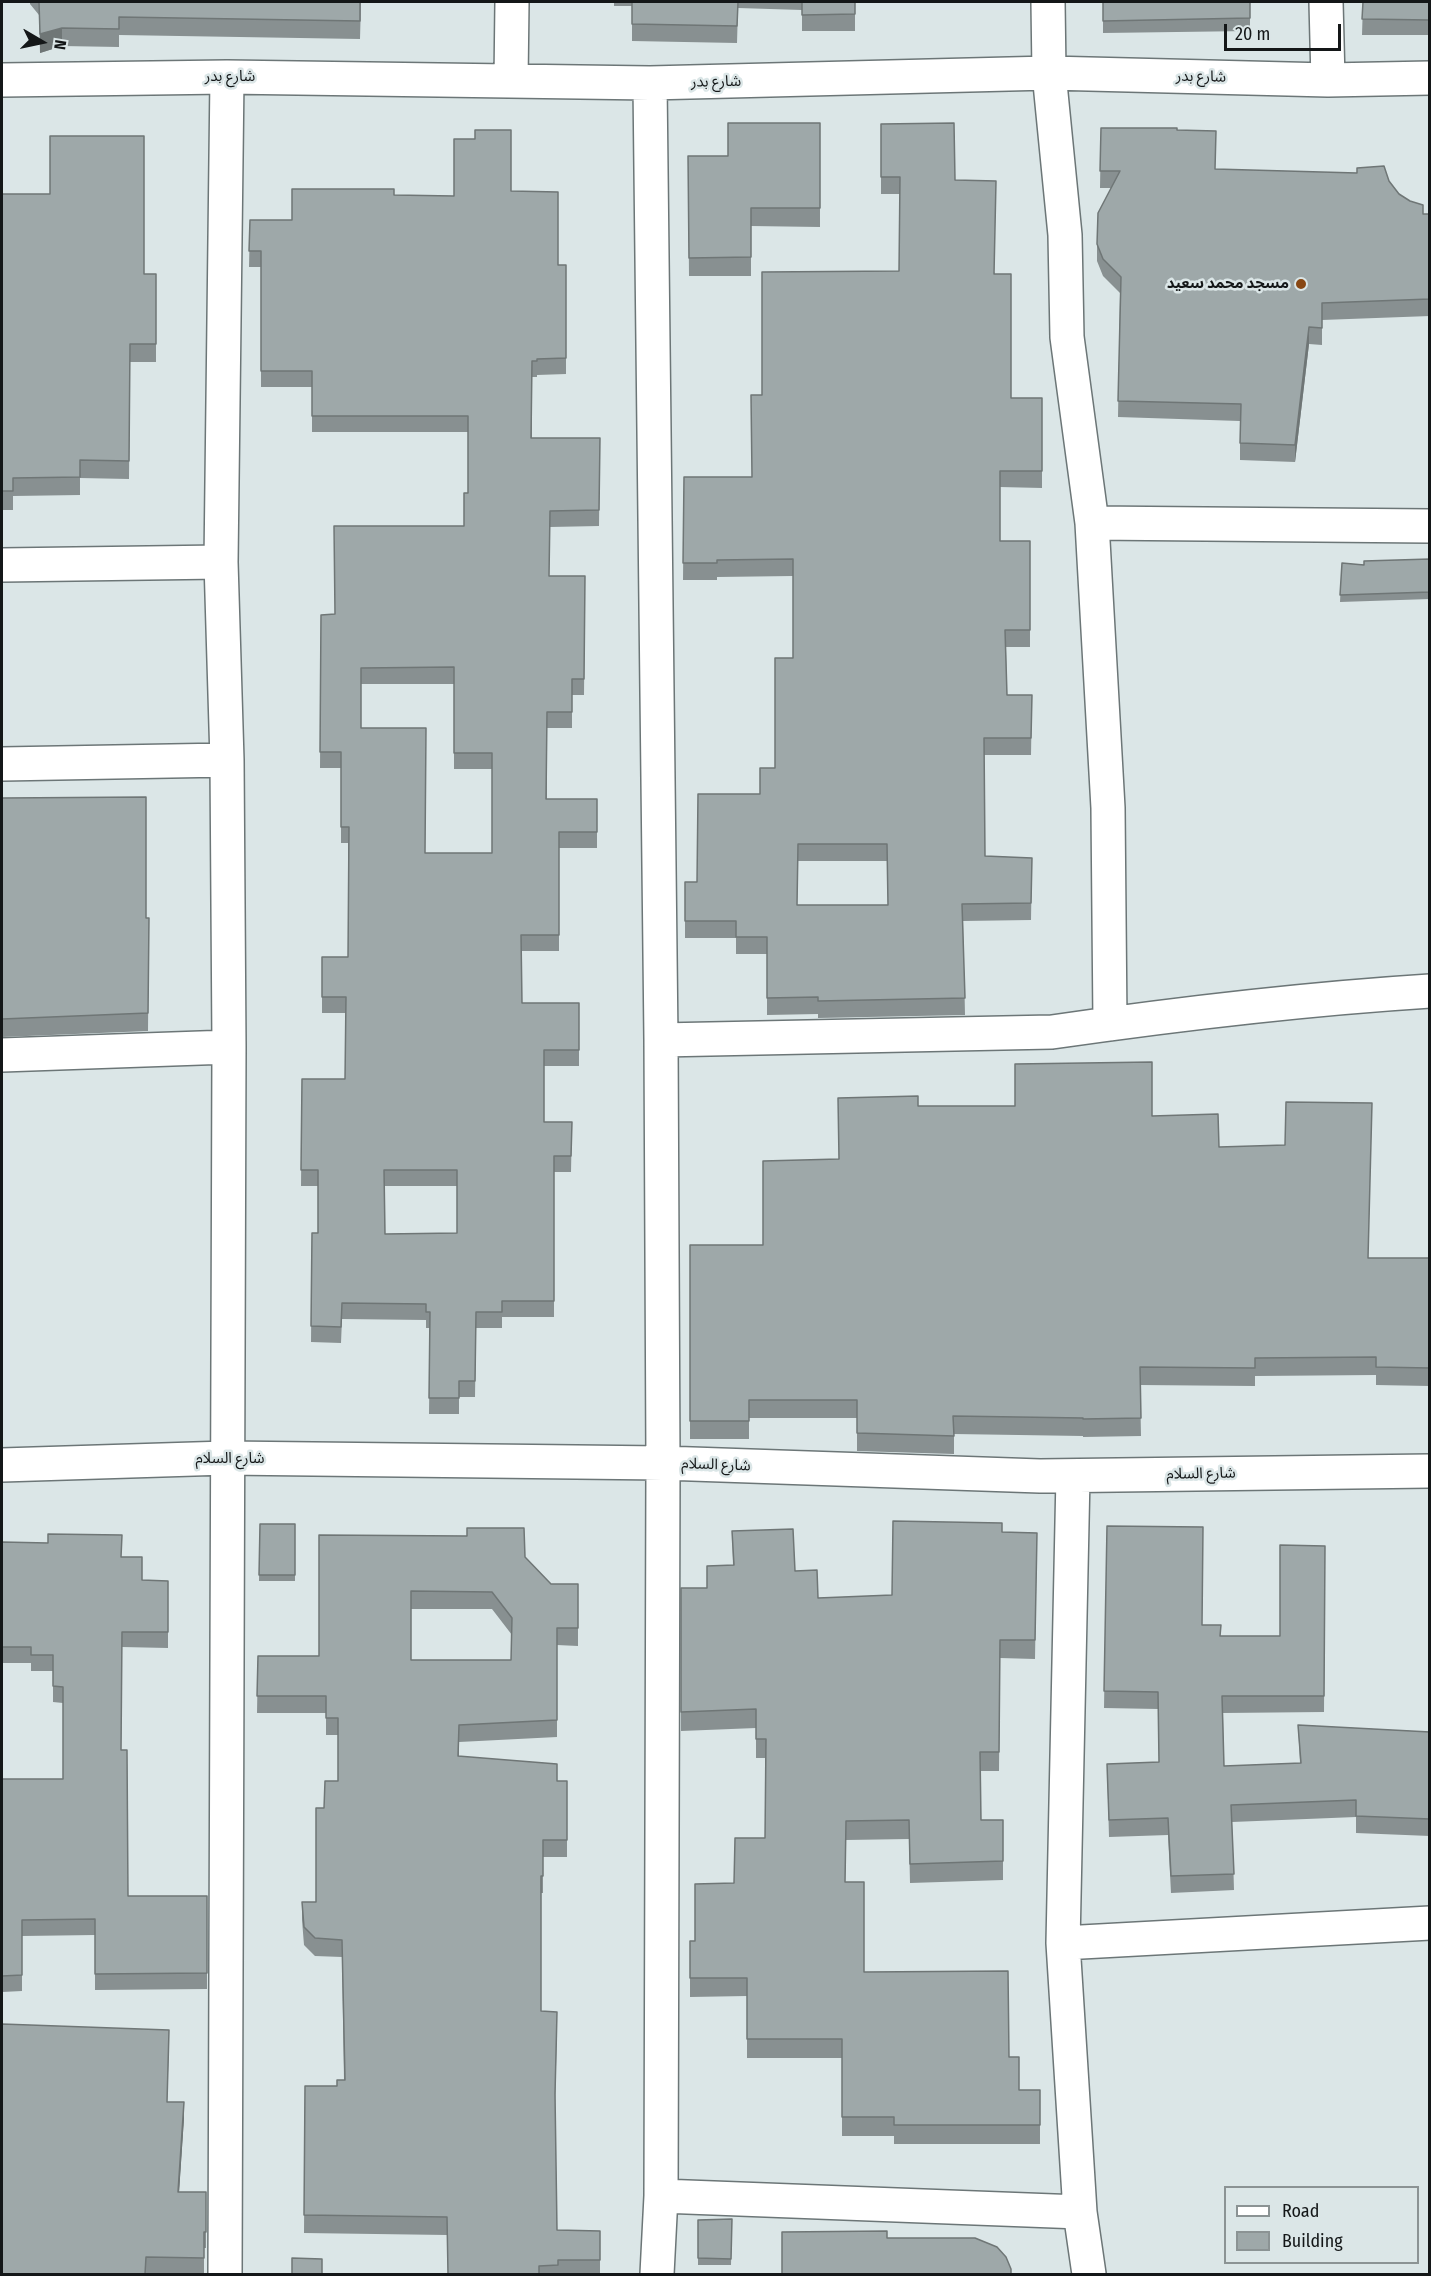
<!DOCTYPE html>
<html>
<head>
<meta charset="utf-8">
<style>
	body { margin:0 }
	#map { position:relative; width:1431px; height:2276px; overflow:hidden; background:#dbe6e7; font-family:"Fira Sans Condensed",sans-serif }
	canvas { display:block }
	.frame { position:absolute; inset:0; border:3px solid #141718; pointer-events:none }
	.legend { position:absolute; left:1224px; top:2186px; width:195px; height:78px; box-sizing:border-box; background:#dbe6e7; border:2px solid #8b9394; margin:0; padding:8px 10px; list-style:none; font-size:18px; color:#141718 }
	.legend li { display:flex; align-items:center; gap:12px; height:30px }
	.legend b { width:30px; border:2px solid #8b9394 }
	.north { position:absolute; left:12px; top:12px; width:60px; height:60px; -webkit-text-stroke:4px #dbe6e7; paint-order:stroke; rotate:99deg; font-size:16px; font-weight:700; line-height:24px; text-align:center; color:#141718 }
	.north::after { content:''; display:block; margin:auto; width:21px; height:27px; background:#141718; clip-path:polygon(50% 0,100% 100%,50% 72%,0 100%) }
	.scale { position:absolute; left:1224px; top:24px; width:117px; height:27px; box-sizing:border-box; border:3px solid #141718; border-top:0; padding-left:8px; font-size:18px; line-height:21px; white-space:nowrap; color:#141718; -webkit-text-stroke:4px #dbe6e7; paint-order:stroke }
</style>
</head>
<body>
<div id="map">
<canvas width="1431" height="2276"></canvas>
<div class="frame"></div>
<ul class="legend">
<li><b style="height:8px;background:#fff"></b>Road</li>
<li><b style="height:16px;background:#9ea8a9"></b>Building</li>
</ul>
<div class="north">N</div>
<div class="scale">20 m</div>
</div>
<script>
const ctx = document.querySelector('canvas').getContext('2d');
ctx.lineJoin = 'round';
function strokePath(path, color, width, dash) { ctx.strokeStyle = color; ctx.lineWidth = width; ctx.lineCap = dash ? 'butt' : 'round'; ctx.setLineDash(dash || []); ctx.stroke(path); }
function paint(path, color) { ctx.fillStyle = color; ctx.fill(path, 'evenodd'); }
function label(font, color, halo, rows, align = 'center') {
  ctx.font = font + ' "Fira Sans Condensed","Noto Sans Arabic",sans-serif'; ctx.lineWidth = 5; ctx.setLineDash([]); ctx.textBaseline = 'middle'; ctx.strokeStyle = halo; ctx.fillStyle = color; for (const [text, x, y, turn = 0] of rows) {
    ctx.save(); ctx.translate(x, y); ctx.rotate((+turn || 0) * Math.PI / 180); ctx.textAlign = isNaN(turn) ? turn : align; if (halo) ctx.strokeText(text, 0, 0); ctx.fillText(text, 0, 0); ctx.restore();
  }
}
const minor = new Path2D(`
	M1048 2 1049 73 1065 235 1067 337 1092 523 1108 808 1110 1024
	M1326 2 1328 80
	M2 80 227 77 650 83 1049 73 1328 80 1430 78
	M511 81 512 2
	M650 83 661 1040 663 1463 661 2196 657 2274
	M1092 523 1430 526
	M2 565 221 562
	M2 764 227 760
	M661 1040 1052 1032C1177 1014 1304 999 1430 991
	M2 1055 229 1047
	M2 1465 226 1458 663 1463 1040 1476 1430 1471
	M1073 1476 1063 1943 1080 2212 1089 2274
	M1063 1943 1430 1923
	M661 2196 1080 2212
	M225 2274 229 1047 227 760 221 562 227 77`);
strokePath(minor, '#6c7677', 36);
strokePath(minor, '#fff', 33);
paint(new Path2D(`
	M30 2H361L360 39 119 35V47L62 46 40 53 39 15 30 4Z
	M614 2H855V31H802V10L738 8 737 43 632 41V6H614Z
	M1103 2H1250V31L1103 33Z
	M1363 2H1430V35H1362Z
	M820 123V227L751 226V276H689L688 156H728Z
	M881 124 955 180 995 274 1011 398H1042V488L1000 487V541H1030V647H1006L1007 695H1032L1031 755H984L985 856 1032 858 1031 920 963 921 965 1015 818 1018V1014L767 1015V954H736V938H685V882H697L760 794 775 768 793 658V576L717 577V580H683L684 477H752L762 395 899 271 900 194H881ZM798 861H887L888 905H797Z
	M1101 128 1177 130 1215 169 1389 181 1399 194 1423 214H1430V316L1322 320V345L1309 344 1295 462 1240 460V421L1118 417 1120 293 1103 276 1097 261V244L1111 188H1100Z
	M511 191 558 265H566V374L537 375V377H532V438H600L599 526 550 527 549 576H585L584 695H572V728H547V799H597V848H559V951H521L522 1003H579V1066H544V1122H572L571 1172H554V1317H502V1328H476L475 1397H459V1414H429L430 1328H426V1320L342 1319 341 1343 311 1342 312 1233H318V1186H301L302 1079H345L346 1013H322V957H348V843H341V768H320L321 615 335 614 464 526 468 493V432H312V387H261V267H249L250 220H292L394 195 454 196ZM361 684H454V769H492V853H425L361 728ZM384 1186H457V1233L385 1234Z
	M2 194 144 274H156V362H130L129 479 80 478V495L13 496V510H2Z
	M1430 559V599L1340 602 1342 563 1364 565Z
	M2 798 146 918H149L148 1031 2 1037Z
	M918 1106 1152 1116 1219 1147 1369 1258H1430V1386L1376 1385V1375L1255 1376V1386L1140 1385 1141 1436 1083 1437V1436L954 1434V1454L857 1451V1418H749V1439H690V1245H763Z
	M260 1524H295V1581H259Z
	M1107 1526 1202 1625 1221 1636H1280L1325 1546 1324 1712 1223 1713 1224 1766 1300 1763 1298 1725 1430 1732V1836L1356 1833V1817L1232 1822 1234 1890 1171 1893 1168 1835 1109 1837 1107 1764 1159 1762 1158 1709 1104 1708Z
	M732 1531 795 1571 818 1598 892 1595 1002 1532 1037 1533 1035 1659 1000 1658 999 1771H980L981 1820H1003V1880L910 1883 909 1839 846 1840 845 1882 864 1972 1009 2057 1019 2090H1040V2144H894V2136H842V2058H747V1996L690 1997V1941H695L765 1838V1758H756V1728L681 1731V1588H707V1566L733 1565Z
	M319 1535 525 1557 551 1584H578V1646L557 1645V1737L459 1742V1756L557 1781H567V1857H543V1893H541V2011L557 2029 555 2105 557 2230 600 2231V2274H448L447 2235 304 2233 305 2086H337L344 2080 342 1957 315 1956 304 1945 302 1920V1902H316L324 1808 338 1781V1735H326V1713H257L258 1656H319ZM411 1609H492L512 1635 511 1660H411Z
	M2 1542 122 1557 142 1580 168 1581V1648L122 1647 121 1750 128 1896H207V1989L95 1990V1935L22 1936V1991L2 1992V1779H63V1703L53 1702V1671H31V1663H2Z
	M169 2046 167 2102 184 2118 179 2192H206V2248H204V2274L146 2273 2 2274Z
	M732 2219 731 2265H698V2220Z`), '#889091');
paint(new Path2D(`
	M62 28V46L40 53V34Z
	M1309 327V344L1295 462V445Z
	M184 2102V2118L178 2208V2192Z`), '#6f7676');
const building = new Path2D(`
	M39 2H360V21L119 17V29L62 28 40 34Z
	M632 2H738L737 26 632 24Z
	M802 2H855V14L802 15Z
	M1103 2H1250V18L1103 21Z
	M1363 2H1430V20L1362 19Z
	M728 123H820V208H751V257L689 258 688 156H728Z
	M954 123 955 180 996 181 994 274H1011V398H1042V471H1000V541H1030V630H1005L1007 695H1032L1031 738H984L985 856 1032 858 1031 903 962 904 965 998 818 1001V997L767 998V937H736V921H685V882H697L698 794H760V768H775V658H793V559L717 560V563H683L684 477H752L751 395H762V272L899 271 900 177H881V124ZM798 844H887L888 905H797Z
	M1101 128H1177V130L1216 131 1215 169 1357 173V168L1384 166 1389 181 1399 194 1410 201 1423 205V214H1430V299L1322 303V328L1309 327 1295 445 1240 443 1241 404 1118 401 1121 277 1103 259 1097 244 1098 213 1120 171H1100Z
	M475 130H511V191L558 192V265H566V358L537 359V361H532L531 438H600L599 510 550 511 549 576H585L584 679H572V712H547L546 799H597V832H559V935H521L522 1003H579V1050H544V1122H572L571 1156H554V1301H502V1312H476L475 1381H459V1398H429L430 1312H426V1304L342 1303 341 1327 311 1326 312 1233H318V1170H301L302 1079H345L346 997H322V957H348L349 827H341V752H320L321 615 335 614 334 526H464V493H468V416H312V371H261V251H249L250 220H292V189H394V195L454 196V139H475ZM454 667V753H492V853H425L426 728H361V668ZM384 1170H457V1233L385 1234Z
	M50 136H144V274H156V344H130L129 461 80 460V477L13 478V491H2V194H50Z
	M1430 559V592L1340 595 1342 563 1364 565V561Z
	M146 797V918H149L148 1013 2 1019V798Z
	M1152 1062V1116L1218 1114 1219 1147 1285 1145 1286 1102 1372 1103 1368 1258H1430V1368L1376 1367V1357L1255 1358V1368L1140 1367 1141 1418 1083 1419V1418L953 1416 954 1436 857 1433V1400H749V1421H690V1245H763V1161L839 1159 838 1098 918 1096V1106H1015V1064Z
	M893 1521 1002 1523V1532L1037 1533 1035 1640H1000L999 1752H980L981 1820H1003V1861L910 1864 909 1820 846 1821 845 1882H864V1972L1008 1971 1009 2057H1019V2090H1040V2125H894V2117H842V2039H747V1978H690V1941H695V1884L734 1883 735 1838H765L766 1739H756V1709L681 1712V1588H707V1566L734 1565 732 1531 793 1529 795 1571 817 1570 818 1598 892 1595Z
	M260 1524H295V1575H259Z
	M1107 1526 1203 1527 1202 1625H1221L1220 1636H1280V1545L1325 1546 1324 1696H1222L1224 1766 1301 1763 1298 1725 1430 1732V1819L1356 1816V1800L1231 1805 1234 1874 1171 1876 1168 1818 1109 1820 1107 1764 1159 1762 1158 1692 1104 1691Z
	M467 1528H524L525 1557 551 1584H578V1628H557V1720L459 1725 458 1756 557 1764V1781H567V1840H543V1876H541V2011L557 2012 555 2094 557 2230 600 2231V2260H558V2265L539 2266V2274H448L447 2217 304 2215 305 2086H337V2080H345L342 1940 315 1938 304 1927 302 1902H316V1808H324L325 1781H338V1718H326V1696H257L258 1656H319V1535L467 1536ZM411 1591 492 1592 512 1618 511 1660H411Z
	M48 1534 122 1535 121 1557H142V1580L168 1581V1632H122L121 1750H127L128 1896H207V1973L95 1974V1919L22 1920V1975L2 1976V1779H63V1687L53 1686V1655H31V1647H2V1542L48 1543Z
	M2 2024 169 2030 167 2102H184L178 2192H206V2232H204V2258L146 2257 145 2274H2Z
	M732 2219 731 2259 698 2258V2220Z
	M887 2231V2238H975L997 2247 1006 2257 1011 2269V2274H782V2232Z
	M292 2258 322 2259V2274H292Z`);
paint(building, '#9ea8a9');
strokePath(building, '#6f7676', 1.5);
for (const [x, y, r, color] of [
	[1301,284,6,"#884713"]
]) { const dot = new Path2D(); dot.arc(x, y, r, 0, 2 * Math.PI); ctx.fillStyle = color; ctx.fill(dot); strokePath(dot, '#dbe6e7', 2); }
label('15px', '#141718', '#dbe6e7', [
	["شارع بدر",230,77],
	["شارع بدر",1201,77,1],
	["شارع بدر",716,82,-1],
	["شارع السلام",230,1459],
	["شارع السلام",716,1465,2],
	["شارع السلام",1201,1474,-1]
]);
label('bold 15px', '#141718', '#dbe6e7', [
	["مسجد محمد سعيد",1289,284]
], 'right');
</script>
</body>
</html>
